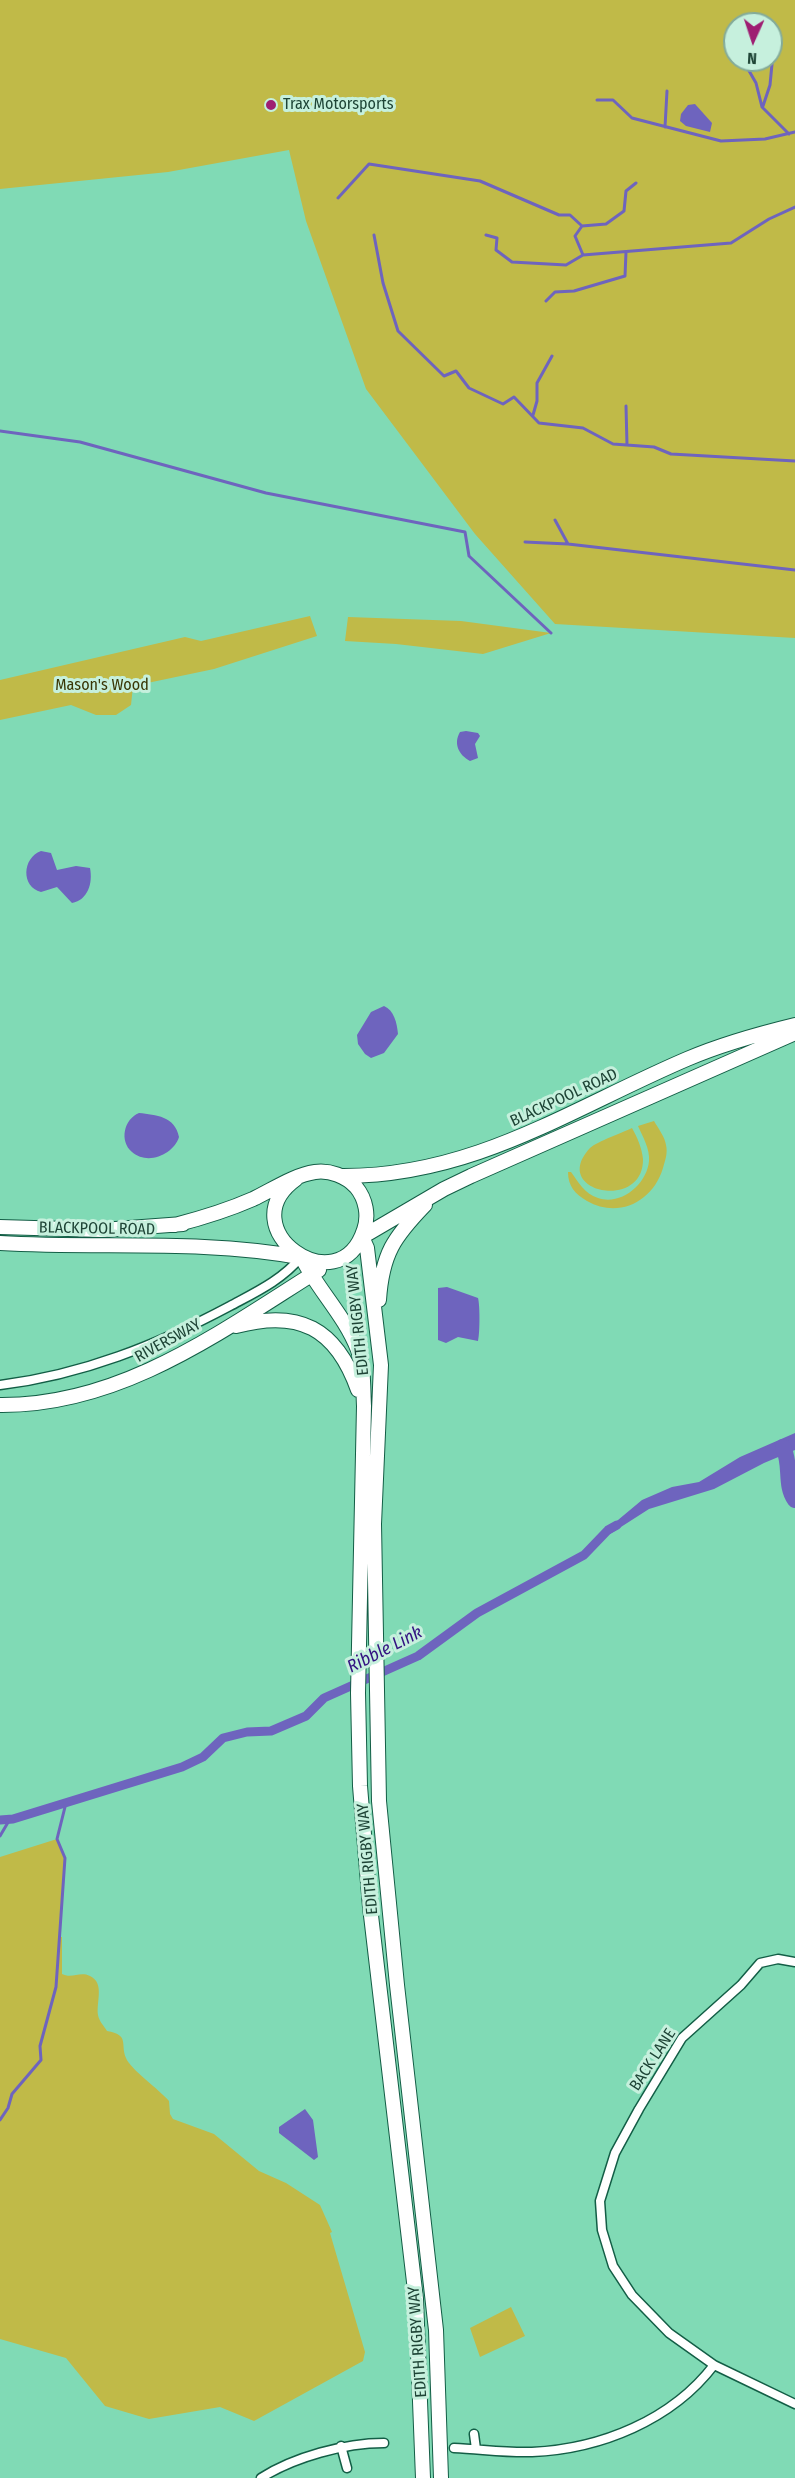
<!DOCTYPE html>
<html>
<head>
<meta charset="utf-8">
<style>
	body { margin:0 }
	#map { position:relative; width:795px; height:2478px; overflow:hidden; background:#80dab5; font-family:"Fira Sans Condensed",sans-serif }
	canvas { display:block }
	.north { position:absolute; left:723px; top:12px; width:60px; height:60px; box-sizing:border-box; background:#c6f0dd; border:2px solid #83ab9a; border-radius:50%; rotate:183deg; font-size:16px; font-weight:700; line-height:24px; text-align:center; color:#1e4436 }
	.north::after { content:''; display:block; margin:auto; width:21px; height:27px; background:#9e1e72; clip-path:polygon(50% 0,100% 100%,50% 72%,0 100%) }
</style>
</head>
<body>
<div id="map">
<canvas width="795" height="2478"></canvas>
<div class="north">N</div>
</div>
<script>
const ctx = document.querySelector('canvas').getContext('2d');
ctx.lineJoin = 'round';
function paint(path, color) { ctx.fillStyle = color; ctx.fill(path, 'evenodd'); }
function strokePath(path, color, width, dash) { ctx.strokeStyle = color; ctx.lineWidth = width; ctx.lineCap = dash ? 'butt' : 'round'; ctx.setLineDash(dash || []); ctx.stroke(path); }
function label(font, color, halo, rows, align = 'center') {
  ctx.font = font + ' "Fira Sans Condensed",sans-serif'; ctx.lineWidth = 6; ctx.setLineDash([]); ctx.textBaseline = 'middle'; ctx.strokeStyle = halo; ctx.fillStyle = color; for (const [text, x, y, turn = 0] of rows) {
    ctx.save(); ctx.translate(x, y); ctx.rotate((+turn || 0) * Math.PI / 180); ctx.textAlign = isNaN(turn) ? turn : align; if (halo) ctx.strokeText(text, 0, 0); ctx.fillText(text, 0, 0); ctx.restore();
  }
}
paint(new Path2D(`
	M0 0H795V638L555 624 475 534 366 389 306 221 289 150 168 172 0 189ZM735 24H771V60H735Z
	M310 616 317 636 214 669 133 686 131 705 116 715H96L71 705 0 720V680L185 637 201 641Z
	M348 617 461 621 551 633 483 654 396 644 345 641Z
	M654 1121C658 1128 665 1137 666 1145 668 1153 665 1161 663 1168 653 1202 618 1219 587 1201 575 1194 568 1186 568 1172H571C579 1183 584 1193 598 1198 621 1206 647 1184 649 1161 650 1149 643 1137 638 1126Z
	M632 1128C637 1137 642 1148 643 1159 644 1212 549 1192 590 1148 598 1141 622 1133 632 1128Z
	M57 1839 65 1858 59 1937H62V1974C72 1979 80 1971 90 1976 105 1983 96 2002 98 2015 99 2021 104 2026 107 2031 130 2035 120 2044 126 2058 130 2069 160 2090 169 2101L170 2114 173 2119 214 2134 259 2171 286 2183 320 2205 332 2232 330 2233 365 2352 363 2361 254 2421 220 2407 149 2419 105 2406 66 2358 0 2339V1857Z
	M511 2307 525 2336 480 2357 470 2328Z`), '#c0ba48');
paint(new Path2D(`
	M695 104 712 123 710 132 686 126 680 121 681 114 688 105Z
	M466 731 478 733 480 736 475 744 478 758 470 761C459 755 453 744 460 732Z
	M41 851 51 853 57 870 76 866 90 868C93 883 88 900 72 903L57 887 41 892C21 887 22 858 41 851Z
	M384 1006C394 1010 397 1023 398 1034L384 1053 371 1058 365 1054 358 1044 357 1035 371 1012Z
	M139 1113C156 1115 175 1116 179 1137 174 1154 148 1166 132 1152 119 1141 124 1119 139 1113Z
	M447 1287 478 1298C480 1305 480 1333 478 1341L458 1337 446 1343 438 1340V1288Z
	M795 1433V1450L764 1463 714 1489 649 1509 610 1534 606 1530 642 1500 672 1487 699 1482 740 1457Z
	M305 2109 313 2120 318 2157 314 2160 279 2133V2127Z`), '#6e64be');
strokePath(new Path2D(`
	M748 69 756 83 762 107 789 134
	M597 100H613L632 118 721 141 765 139 795 132
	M763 106 770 85 772 64
	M665 127 667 91
	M338 198 369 164 480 181 559 215H570L582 226 575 236 583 255
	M582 226 606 224 624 211 626 191 636 183
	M374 235 383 283 398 331 444 376 456 371 469 388 503 404 514 397 539 423 583 428 613 444 654 447 671 454 795 461
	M486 235 497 238 496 250 512 262 566 265 583 255 731 243 769 219 795 207
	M546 301 555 292 574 291 625 276 626 252
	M626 406 627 445
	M533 415 537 401V383L552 356
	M0 431 80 442 266 493 465 532 469 556 551 633
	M555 520 568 544
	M525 542 568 544 795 570
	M0 1836 10 1819
	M0 2120 8 2108 12 2094 41 2060 40 2046 56 1987 65 1858 57 1839 66 1803`), '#6e64be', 3);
strokePath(new Path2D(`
	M0 1820 13 1819 182 1767 203 1757 223 1738 247 1732 271 1731 306 1716 324 1698 418 1656 477 1613 584 1555 608 1530 617 1525`), '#6e64be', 9);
strokePath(new Path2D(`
	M783 1447C792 1465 784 1485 795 1500`), '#6e64be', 16);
const minor = new Path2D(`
	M0 1385C82 1375 157 1345 230 1306 256 1292 282 1280 301 1257
	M795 1962 778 1959 760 1963 741 1985 682 2038 639 2109 615 2153 600 2201 602 2230 613 2266 632 2295 669 2333 714 2365 795 2404
	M474 2434 476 2449
	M341 2446 347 2468
	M454 2448C480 2449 506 2453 532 2452 601 2449 672 2420 714 2365
	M261 2478C294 2457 345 2443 384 2443`);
const trunk = new Path2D(`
	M341 1176C473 1177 570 1109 687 1059 722 1044 758 1034 795 1025
	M175 1225C202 1218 228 1210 253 1199 272 1190 294 1175 315 1172 330 1170 346 1176 356 1187 366 1199 369 1216 364 1230 339 1307 228 1228 296 1179
	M0 1227 102 1230 183 1224
	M362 1237 367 1248 381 1365 374 1524 379 1801 397 1985 436 2330 441 2478
	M362 1237 444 1189 471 1176 795 1033
	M0 1243C100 1249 200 1239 299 1257
	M302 1258C318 1290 345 1316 358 1350 364 1367 363 1388 364 1406L358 1693 360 1786 370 1907 416 2299 423 2478
	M379 1300C382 1254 394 1237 425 1205
	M236 1326C299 1309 336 1328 358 1390
	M0 1405C121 1406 220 1332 319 1270`);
strokePath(minor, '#135e46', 11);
strokePath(trunk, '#135e46', 16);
strokePath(minor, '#fff', 8);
strokePath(trunk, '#fff', 14);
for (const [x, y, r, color] of [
	[271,105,6,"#9e1e72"]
]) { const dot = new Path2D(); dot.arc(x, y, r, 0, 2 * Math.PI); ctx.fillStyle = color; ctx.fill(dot); strokePath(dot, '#c6f0dd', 2); }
label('16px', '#1e4436', '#c6f0dd', [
	["Trax Motorsports",283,105]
], 'left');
label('16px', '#393605', '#c6f0dd', [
	["Mason's Wood",102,686]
]);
label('16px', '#1e4436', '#c6f0dd', [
	["BLACKPOOL ROAD",564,1098,-25],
	["BLACKPOOL ROAD",97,1229,1],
	["EDITH RIGBY WAY",358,1320,-96],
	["RIVERSWAY",168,1341,-29],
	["EDITH RIGBY WAY",368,1859,-95],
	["BACK LANE",653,2060,-57],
	["EDITH RIGBY WAY",418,2342,-94]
]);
label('italic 18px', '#331281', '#c6f0dd', [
	["Ribble Link",385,1650,-27]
]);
</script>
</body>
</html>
